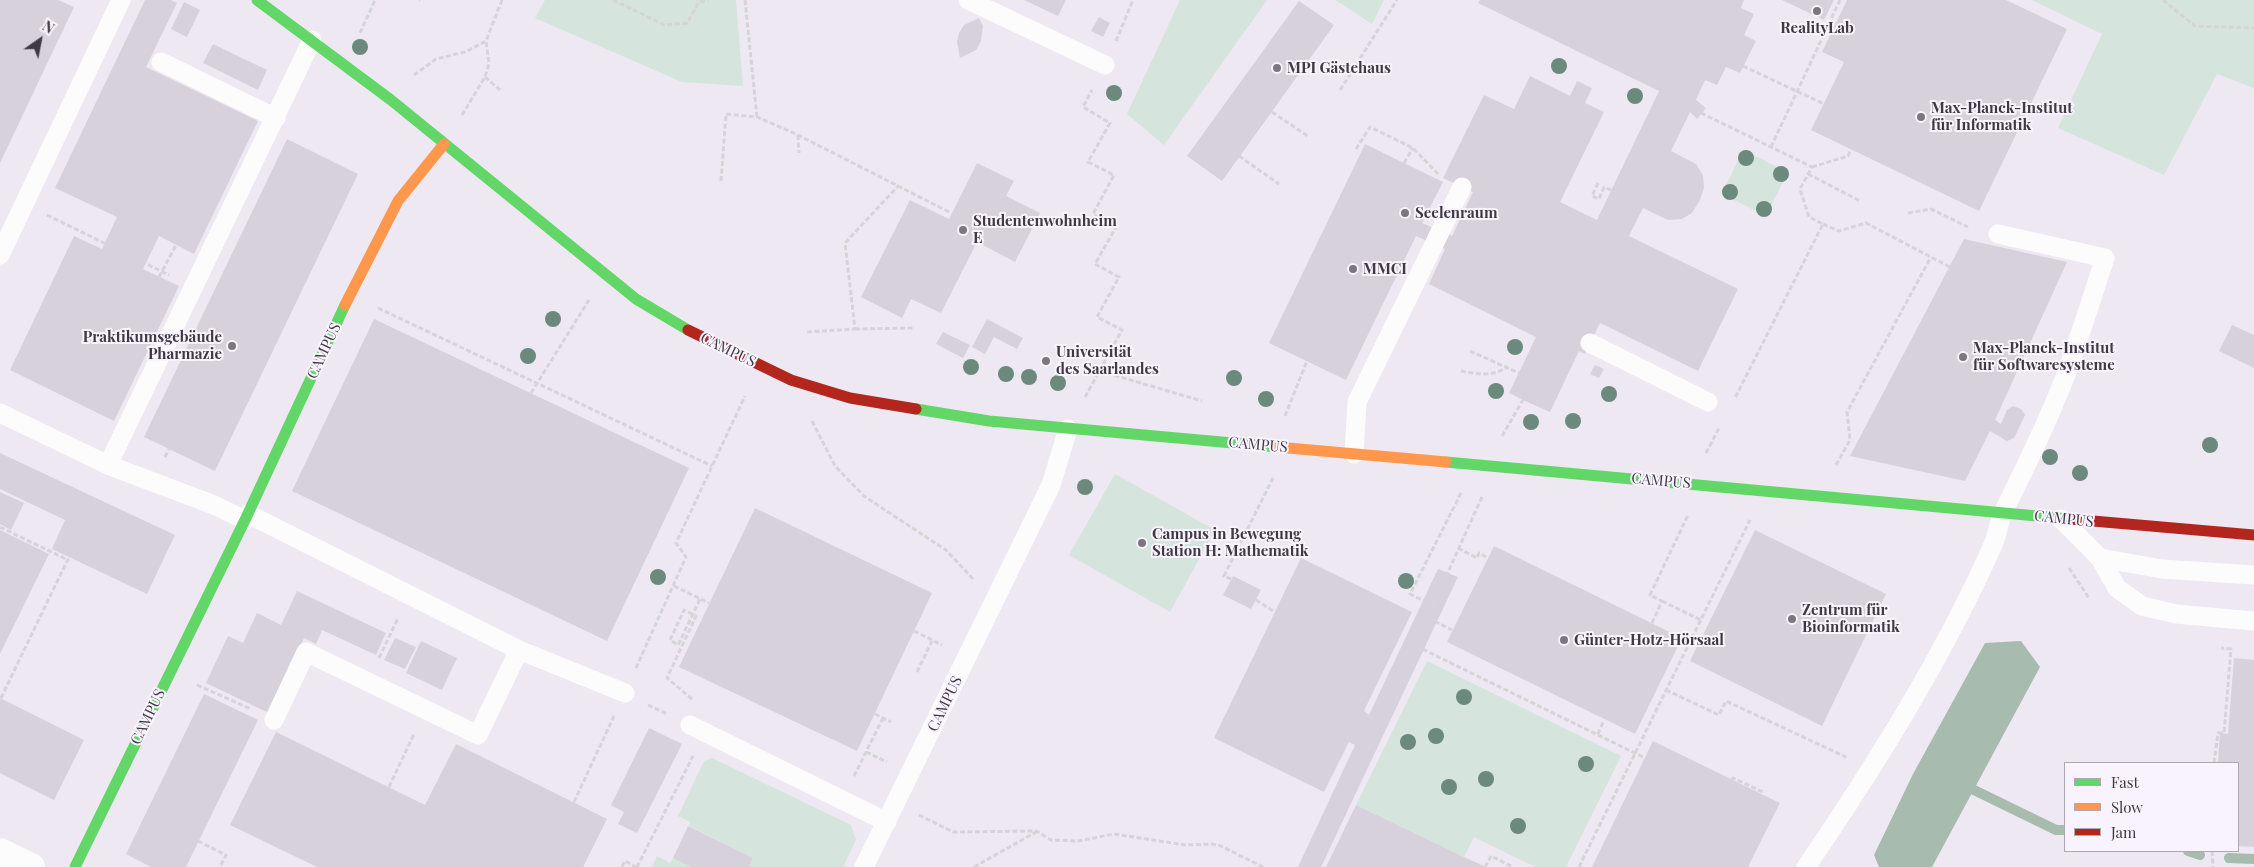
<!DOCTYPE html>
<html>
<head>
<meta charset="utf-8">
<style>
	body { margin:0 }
	#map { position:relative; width:2254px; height:867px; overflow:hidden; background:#eee8f3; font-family:"Playfair Display",serif }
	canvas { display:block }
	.legend { position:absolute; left:2064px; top:762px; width:175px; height:90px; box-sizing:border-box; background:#f9f2ff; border:1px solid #aea8b3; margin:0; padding:6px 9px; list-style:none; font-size:15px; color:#3e3942 }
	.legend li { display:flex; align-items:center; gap:10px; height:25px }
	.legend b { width:25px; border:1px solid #aea8b3 }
	.north { position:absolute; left:15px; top:15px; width:50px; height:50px; -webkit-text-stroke:4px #f9f2ff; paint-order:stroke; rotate:33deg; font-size:14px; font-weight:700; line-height:20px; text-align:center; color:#3e3942 }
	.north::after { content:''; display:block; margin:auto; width:18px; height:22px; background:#3e3942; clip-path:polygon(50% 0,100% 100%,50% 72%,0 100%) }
</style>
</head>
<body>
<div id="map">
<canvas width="2254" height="867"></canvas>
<ul class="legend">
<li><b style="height:6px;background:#63d668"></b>Fast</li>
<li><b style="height:6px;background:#ff974d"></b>Slow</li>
<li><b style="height:6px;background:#b3261e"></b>Jam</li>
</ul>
<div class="north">N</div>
</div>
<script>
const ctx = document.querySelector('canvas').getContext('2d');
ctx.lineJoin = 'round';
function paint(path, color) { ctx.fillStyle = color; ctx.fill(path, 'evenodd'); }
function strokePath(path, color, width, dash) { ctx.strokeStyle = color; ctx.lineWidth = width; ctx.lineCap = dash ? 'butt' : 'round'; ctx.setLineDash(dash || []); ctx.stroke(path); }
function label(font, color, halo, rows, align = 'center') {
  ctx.font = font + ' "Playfair Display",serif'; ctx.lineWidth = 4; ctx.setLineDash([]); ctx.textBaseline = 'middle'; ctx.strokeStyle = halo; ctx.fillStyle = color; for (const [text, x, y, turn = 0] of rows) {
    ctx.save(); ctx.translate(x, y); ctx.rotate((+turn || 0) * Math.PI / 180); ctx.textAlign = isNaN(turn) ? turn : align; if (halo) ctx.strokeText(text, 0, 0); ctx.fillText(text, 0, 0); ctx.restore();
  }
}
paint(new Path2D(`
	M545 0H736L743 86 682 82 535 18Z
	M1180 0H1267L1164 145 1127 114Z
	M1335 0H1384L1372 24Z
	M2032 0H2254V88L2217 74 2164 175 2058 128 2102 34Z
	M1743 150 1788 172 1766 216 1722 194Z
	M1115 474 1215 530 1170 612 1069 555Z
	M1427 661 1621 756 1566 867H1535L1474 837 1464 857 1356 805Z
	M712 758 851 825 856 840 843 867H749L753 858 689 826 690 822 678 816 704 761Z
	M657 856 670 863 673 858 691 867H652Z`), '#d5e4dc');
paint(new Path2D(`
	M2021 641 2040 667 1932 867H1879L1874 855 1913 774 1985 643Z`), '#a7bbaf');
strokePath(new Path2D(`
	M1974 790 2056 830H2065
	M2188 851 2200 855
	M2229 858 2254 859`), '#a7bbaf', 10);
paint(new Path2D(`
	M0 0H58L74 7 0 163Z
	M145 0H171L177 3 146 67 258 121 194 254 159 236 146 263 143 269 179 286 114 421 10 370 74 236 102 249 117 217 55 188Z
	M1024 0H1066L1058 16Z
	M1480 0H1744L1741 8 1754 14 1744 35 1756 41 1740 73 1726 67 1717 85 1705 80 1696 100 1706 108 1697 119 1690 112 1671 151 1696 164 1703 175 1704 188 1700 200 1692 213 1682 219 1668 220 1643 208 1629 236 1738 289 1698 371 1600 323 1585 354 1579 351 1550 412 1523 400 1509 393 1536 337 1429 284 1445 249 1416 236 1346 380 1269 343 1365 144 1443 182 1422 223 1452 236 1473 192 1443 178 1484 95 1514 109 1530 76 1570 96 1577 81 1592 88 1585 103 1604 112 1560 202 1597 220 1659 91 1478 3Z
	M1782 0H1834L1824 20Z
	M1847 0H2006L2067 29 1979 211 1811 130 1844 62 1822 52Z
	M1299 1 1334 25 1222 181 1187 156Z
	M184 2 200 10 187 37 171 29Z
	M1099 17 1110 23 1103 37 1091 31Z
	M979 18 983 26 981 41 976 50 960 58 957 42 959 33 964 25Z
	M213 44 267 70 258 90 203 63Z
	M287 139 358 174 215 471 144 437Z
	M977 163 1014 181 1006 196 1040 213 1015 262 977 242 941 313 911 299 902 318 861 297 910 200 949 219Z
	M1964 239 2067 262 1995 420 2001 424 2007 410 2013 406 2021 409 2025 415 2014 438 2007 441 1990 431 1965 481 1850 456Z
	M374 319 689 468 607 641 292 491Z
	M987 319 1023 338 1017 349 994 337 985 354 972 347Z
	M2232 325 2254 335V368L2219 351Z
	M943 332 970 345 963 358 936 344Z
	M1595 365 1604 369 1599 378 1590 374Z
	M0 453 175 535 147 594 52 549 65 520 0 489Z
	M0 492 24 503 11 530 0 524Z
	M755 508 932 593 857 751 679 667Z
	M0 530 49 554 0 654Z
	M1755 530 1886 594 1822 726 1690 661Z
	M1494 546 1682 638 1635 734 1447 642Z
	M1301 558 1412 612 1364 711 1369 715 1438 569 1458 577 1321 867H1298L1355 745 1349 742 1324 792 1214 738Z
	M1233 576 1261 590 1251 609 1223 595Z
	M297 591 386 633 376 655 322 630 316 644 304 638 269 713 206 683 228 636 243 643 257 613 281 625Z
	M395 638 416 647 405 669 384 660Z
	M421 641 457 658 442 690 406 673Z
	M2234 658 2254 660V847L2238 846V763H2218L2220 733 2228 734Z
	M204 694 258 720 186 867H151L126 854Z
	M0 698 84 740 54 800 0 773Z
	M649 728 682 744 637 833 618 824 624 812 611 805Z
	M276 732 425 805 456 744 607 819 583 867H317L230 825Z
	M1653 741 1780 803 1748 867H1592Z
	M1356 805 1464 857 1486 867H1326Z
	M688 826 753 858 749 867H691L673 858Z`), '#d7d1dc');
strokePath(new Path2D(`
	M419 0H420
	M613 0 665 25 687 23 699 2 708 0
	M745 0 757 117
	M2163 0 2195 26 2254 28
	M360 33 375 0
	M1116 41 1133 0
	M1743 66 1824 104
	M414 75 436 59 465 52 486 41 502 0
	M485 77 500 90
	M1340 90 1397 0
	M1272 112 1309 137
	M1701 113 1812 167 1800 189 1809 217 1823 224 1735 398
	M462 115 485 77 489 64 486 41
	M798 135 799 153
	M1771 147 1840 0
	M1356 149 1370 127 1413 148 1439 175
	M1239 156 1279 184
	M1404 163 1413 148
	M1812 167 1848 156 1851 149
	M1808 174 1860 201
	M721 181 726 114 757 117 798 135 951 213
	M1598 183 1592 196 1599 199 1604 187 1611 190
	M1908 213 1931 209 1968 227
	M47 215 169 275
	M1823 224 1839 231 1866 223 1950 267
	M159 277 176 245
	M378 308 712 466
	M855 329 915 328
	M807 332 855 329 845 243 899 185
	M1470 351 1519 373
	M1100 371 1202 401
	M1461 371C1476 374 1494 377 1507 367
	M531 393 589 300
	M1085 397 1122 330 1097 317 1119 277 1095 264 1116 227 1093 214 1114 175 1088 162 1110 123 1083 107 1092 90
	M1285 416 1307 361
	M812 421 835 466 864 496 946 550 974 580
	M1502 436 1523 400
	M1706 453 1719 428
	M165 457 169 449
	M1836 465 1850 440 1847 412 1931 257
	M1482 497C1459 547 1438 596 1414 645L1645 758
	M0 527 68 560
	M1458 548 1477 558 1479 553 1488 558
	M2069 568 2089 598
	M1231 579 1224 576 1273 478
	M674 586 709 603
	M1256 600 1275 612
	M1662 601 1701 620
	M1434 606 1410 594 1461 493
	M1428 618 1452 630
	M1652 623 1662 601 1650 595 1688 515
	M914 631 942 645
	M1691 640 1699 644
	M379 658 398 618
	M636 668 686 557 676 543 745 396
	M917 672 932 641
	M197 685 251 709
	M1666 690 1719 715 1726 701 1846 757
	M1 698 69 557
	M692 699 667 678 696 616 684 610 670 640 678 645 700 599
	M648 705 667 714
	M875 714 891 722
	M1598 734 1604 720
	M866 752 887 762
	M2214 763 2218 733H2224L2231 649 2221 648
	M854 776 883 718
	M1732 780 1733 778 1765 793
	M389 787 414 734
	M574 802 614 716
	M919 815 953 832 1036 831 1051 840 1078 841 1114 834 1185 845 1212 844 1221 846 1263 867
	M198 841 226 855 220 867
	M2212 851 2213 867
	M622 867 625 861 636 867
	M637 867 693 756
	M974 867 1036 832
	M1485 867 1491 856 1513 867
	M1579 867 1750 520`), '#d5d4d7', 3, [5, 2.5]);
strokePath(new Path2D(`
	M968 0 1105 65
	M161 62 276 118
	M0 255 121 0
	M1590 343 1708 402
	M0 413 108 465 214 505 245 520
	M1354 454 1357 402 1462 187
	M108 465 312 40
	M248 514 519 650 625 693
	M2061 519 2100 558 2117 588 2142 606 2176 614 2254 621
	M2100 558 2162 569 2254 575
	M274 720 306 652 478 735 519 650
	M690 725 887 822
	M864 867 1051 485 1068 429
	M1806 867C1875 766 1942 659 1992 547 1998 535 1998 522 2004 511 2027 463 2051 416 2069 366 2082 330 2093 294 2105 258L1998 234`), '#fcfcfd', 19);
strokePath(new Path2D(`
	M0 852 31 867`), '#fcfcfd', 28);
strokePath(new Path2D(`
	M257 0 391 100 636 299 688 330
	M916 409 989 421 1277 447
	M1446 462 2070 519
	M75 867 245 520 345 305`), '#63d668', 11);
strokePath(new Path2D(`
	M345 305 398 201 444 144
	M1277 447 1446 462`), '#ff974d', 11);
strokePath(new Path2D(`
	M688 330 791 380 850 398 916 409
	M2070 519 2254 535`), '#b3261e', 11);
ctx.fillStyle = '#6b897d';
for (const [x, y] of [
	[360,47],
	[1559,66],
	[1114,93],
	[1635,96],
	[1746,158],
	[1781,174],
	[1730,192],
	[1764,209],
	[553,319],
	[1515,347],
	[528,356],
	[971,367],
	[1006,374],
	[1029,377],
	[1234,378],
	[1058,383],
	[1496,391],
	[1609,394],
	[1266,399],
	[1573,421],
	[1531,422],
	[2210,445],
	[2050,457],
	[2080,473],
	[1085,487],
	[658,577],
	[1406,581],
	[1464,697],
	[1436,736],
	[1408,742],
	[1586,764],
	[1486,779],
	[1449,787],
	[1518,826]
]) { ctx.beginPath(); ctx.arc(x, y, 8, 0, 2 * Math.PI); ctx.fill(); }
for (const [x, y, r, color] of [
	[1817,11,5,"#7c7680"],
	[1277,68,5,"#7c7680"],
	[1921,117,5,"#7c7680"],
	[1405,213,5,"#7c7680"],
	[963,230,5,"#7c7680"],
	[1353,269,5,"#7c7680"],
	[232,346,5,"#7c7680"],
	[1963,357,5,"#7c7680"],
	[1046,361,5,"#7c7680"],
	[1142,543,5,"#7c7680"],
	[1792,619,5,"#7c7680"],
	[1564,640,5,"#7c7680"]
]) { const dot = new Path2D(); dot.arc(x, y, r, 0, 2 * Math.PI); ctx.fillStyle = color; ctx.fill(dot); strokePath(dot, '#f9f2ff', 2); }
label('bold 15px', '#3e3942', '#f9f2ff', [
	["RealityLab",1817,28,"center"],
	["MPI Gästehaus",1287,68],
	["Max-Planck-Institut",1931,108],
	["für Informatik",1931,125],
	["Seelenraum",1415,213],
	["Studentenwohnheim",973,221],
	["E",973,238],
	["MMCI",1363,269],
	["Praktikumsgebäude",222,337,"right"],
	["Pharmazie",222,354,"right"],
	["Max-Planck-Institut",1973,348],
	["für Softwaresysteme",1973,365],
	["Universität",1056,352],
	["des Saarlandes",1056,369],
	["Campus in Bewegung",1152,534],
	["Station H: Mathematik",1152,551],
	["Zentrum für",1802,610],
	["Bioinformatik",1802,627],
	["Günter-Hotz-Hörsaal",1574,640]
], 'left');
label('15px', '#3e3942', '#f9f2ff', [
	["CAMPUS",728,350,26],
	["CAMPUS",324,351,-65],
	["CAMPUS",1258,445,5],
	["CAMPUS",1661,481,5],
	["CAMPUS",2064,519,6],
	["CAMPUS",945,704,-64],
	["CAMPUS",148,717,-64]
]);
</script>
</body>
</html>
